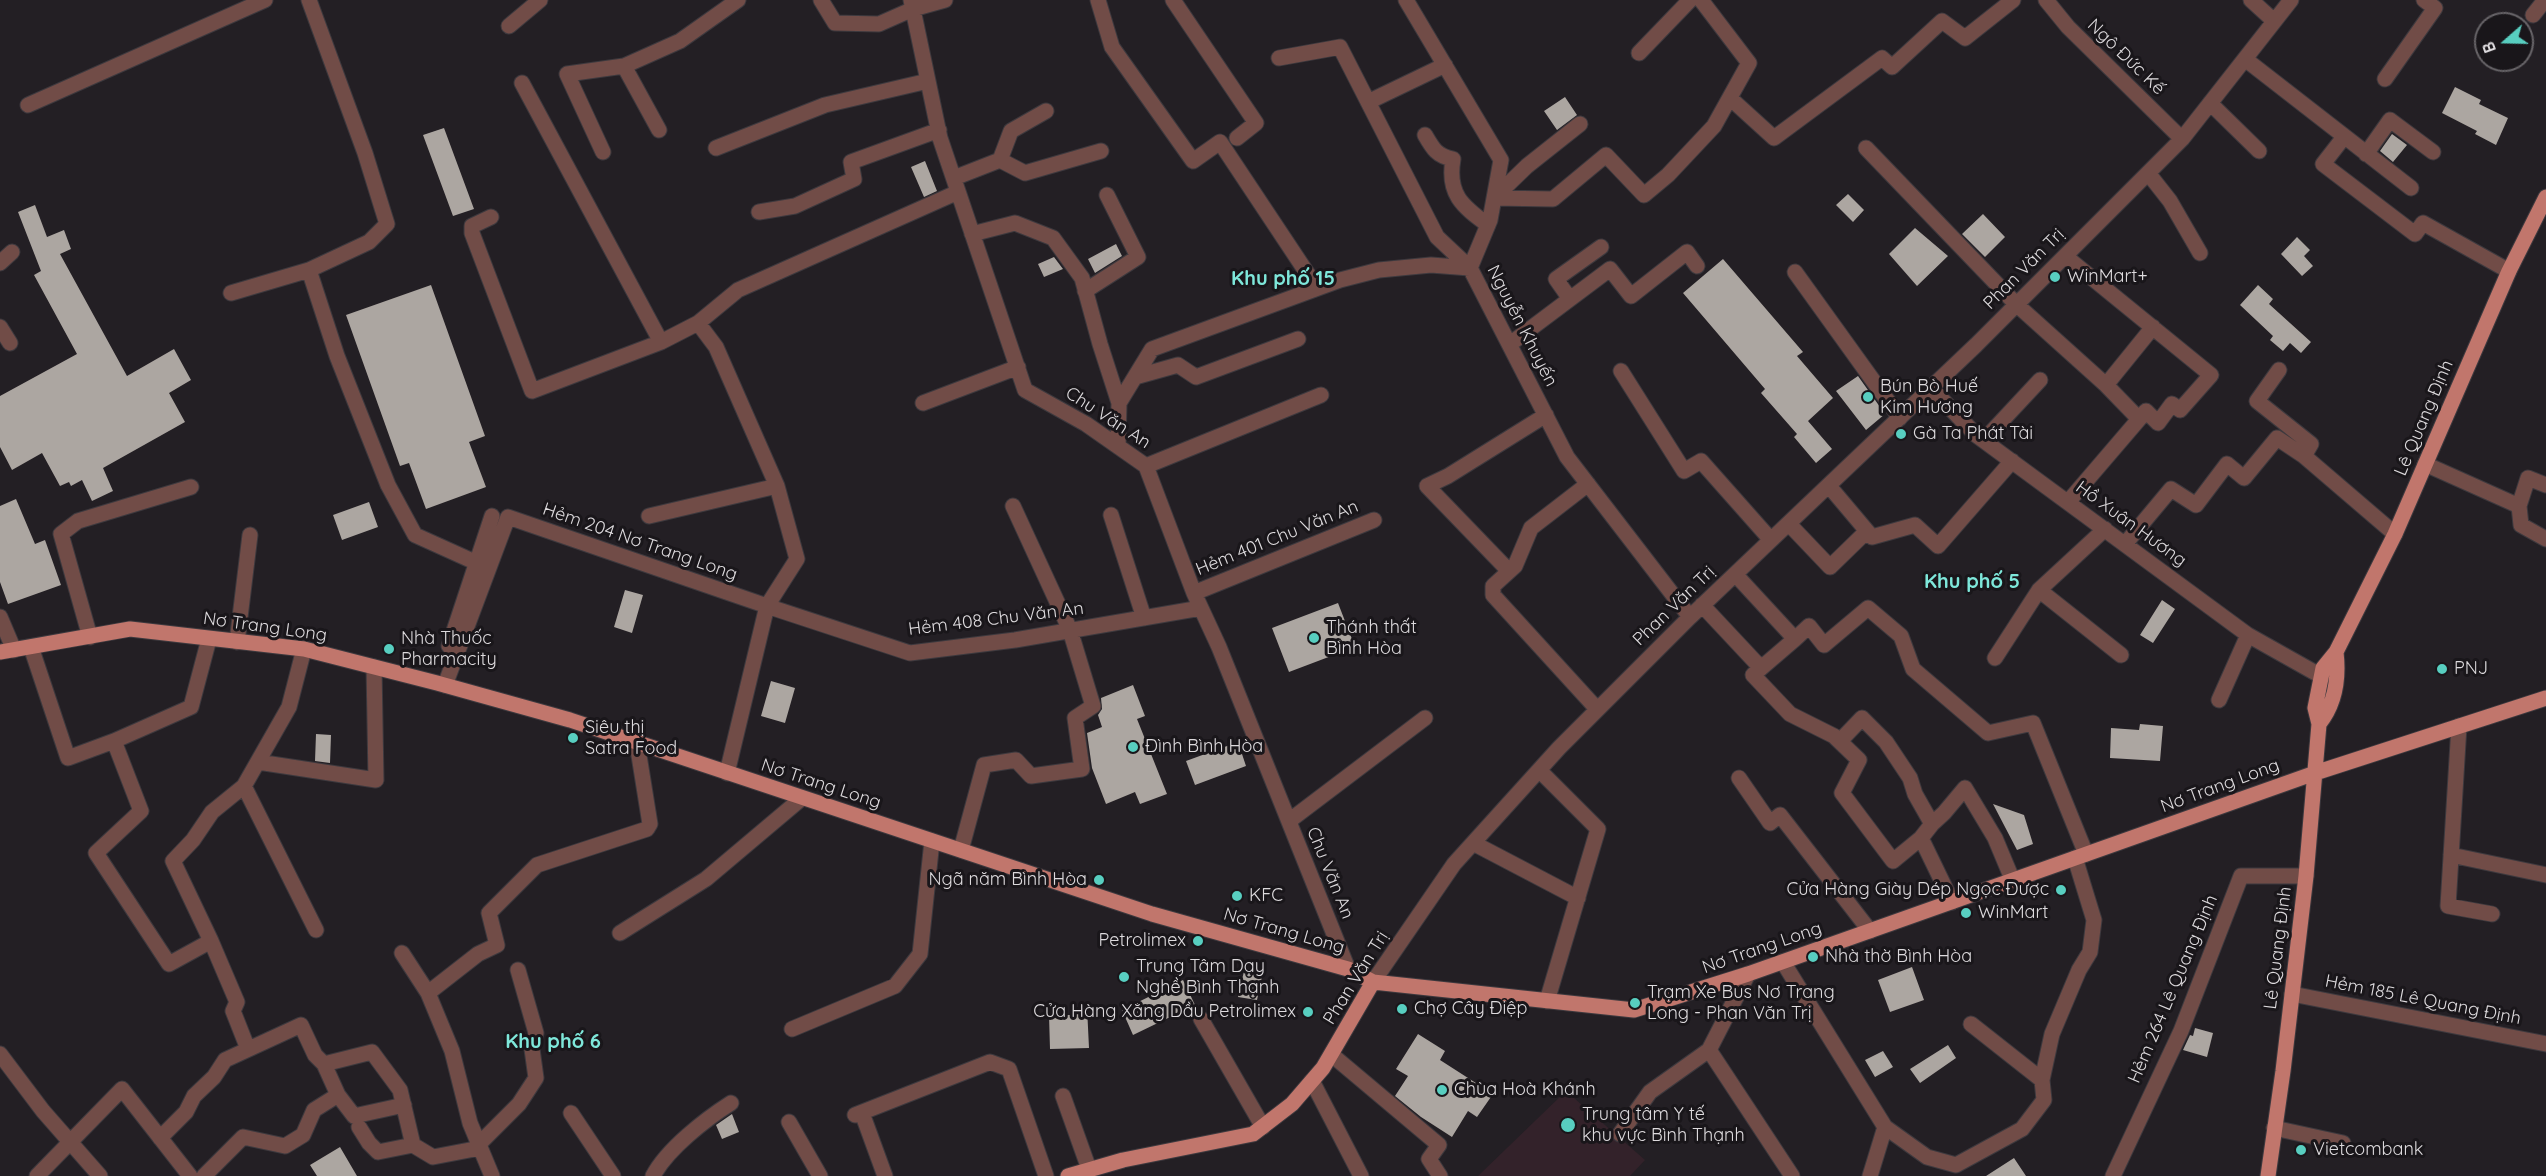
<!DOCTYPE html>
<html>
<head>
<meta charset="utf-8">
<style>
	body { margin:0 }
	#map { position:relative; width:2546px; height:1176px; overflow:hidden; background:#231f24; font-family:Quicksand,sans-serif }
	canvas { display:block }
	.north { position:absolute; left:2474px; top:12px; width:60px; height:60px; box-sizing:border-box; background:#19161a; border:2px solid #676468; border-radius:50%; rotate:250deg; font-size:16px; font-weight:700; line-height:24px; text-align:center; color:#dddadd }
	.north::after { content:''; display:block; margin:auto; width:21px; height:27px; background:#58cec0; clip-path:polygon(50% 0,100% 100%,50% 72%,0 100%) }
</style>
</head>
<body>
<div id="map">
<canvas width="2546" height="1176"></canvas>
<div class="north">B</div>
</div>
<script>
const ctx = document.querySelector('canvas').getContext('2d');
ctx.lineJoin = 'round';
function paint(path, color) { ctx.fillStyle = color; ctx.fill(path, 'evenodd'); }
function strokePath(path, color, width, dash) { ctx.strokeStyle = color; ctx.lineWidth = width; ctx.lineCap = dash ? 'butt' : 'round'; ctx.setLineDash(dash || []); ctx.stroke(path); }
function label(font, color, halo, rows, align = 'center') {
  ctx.font = font + ' Quicksand,sans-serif'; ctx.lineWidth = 6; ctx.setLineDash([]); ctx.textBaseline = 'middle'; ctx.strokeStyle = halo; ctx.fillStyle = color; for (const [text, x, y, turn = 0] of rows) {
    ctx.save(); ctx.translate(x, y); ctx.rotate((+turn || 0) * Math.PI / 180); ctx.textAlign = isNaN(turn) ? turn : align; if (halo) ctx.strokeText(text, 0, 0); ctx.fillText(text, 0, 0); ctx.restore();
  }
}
paint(new Path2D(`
	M1566 1091 1645 1160 1630 1176H1478Z`), '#33222a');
paint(new Path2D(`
	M2455 87 2481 100 2479 104 2508 118 2496 145 2475 134 2477 131 2442 113Z
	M1565 97 1577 115 1557 130 1544 111Z
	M444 128 474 209 453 216 423 135Z
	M2392 134 2407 145 2393 162 2380 151Z
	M925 161 937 191 924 197 911 167Z
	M1848 194 1864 210 1853 222 1836 205Z
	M35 205 47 237 64 230 71 249 60 254 127 376 174 349 191 380 169 393 185 422 103 468 113 491 92 501 82 480 71 486 69 482 60 486 42 453 12 470 0 447V396L77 354 34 275 41 271 18 212Z
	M1983 214 2005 237 1985 257 1962 234Z
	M1915 228 1948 256 1917 286 1889 254Z
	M2297 237 2310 250 2304 256 2313 266 2302 276 2281 254Z
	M1116 244 1122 256 1095 273 1088 259Z
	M1054 257 1063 269 1044 277 1038 264Z
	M1723 259 1803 352 1797 356 1833 398 1808 421 1832 449 1816 463 1794 437 1797 434 1761 393 1765 389 1683 293Z
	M431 285 485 436 469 442 486 487 426 509 409 463 400 466 346 315Z
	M2258 285 2273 299 2269 304 2311 342 2301 353 2290 343 2283 351 2270 340 2273 336 2240 305Z
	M1858 376 1885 414 1866 430 1836 391Z
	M16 499 35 544 45 540 61 585 8 604 0 582V506Z
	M369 502 378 527 342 540 333 515Z
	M625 590 643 595 632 633 614 627Z
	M2162 600 2175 609 2153 643 2140 635Z
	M1338 603 1355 647 1289 672 1272 628Z
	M771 681 795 688 785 723 761 716Z
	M1133 685 1145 716 1137 719 1167 794 1140 804 1135 792 1106 804 1092 768 1087 733 1102 727 1098 715 1102 709 1101 698Z
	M2140 724 2163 726 2160 761 2110 758 2111 728 2139 730Z
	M316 734 331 735 330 763 315 761Z
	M1238 742 1246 766 1195 785 1186 761Z
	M1993 804 2024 815 2033 844 2017 850Z
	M1245 967 1263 972 1257 1000 1238 997Z
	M1912 967 1924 1000 1890 1012 1878 980Z
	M1183 980 1195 1005 1133 1035 1122 1010Z
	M1087 1007 1089 1048 1050 1049 1049 1015H1070V1008Z
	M2195 1028 2213 1033 2207 1057 2183 1050 2190 1035 2193 1036Z
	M1418 1034 1445 1051 1440 1060 1493 1094 1477 1117 1468 1111 1452 1137 1421 1117 1395 1096 1408 1076 1396 1069Z
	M1948 1045 1956 1058 1920 1083 1910 1069Z
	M1883 1051 1893 1067 1875 1077 1865 1060Z
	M732 1114 739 1132 722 1139 716 1125Z
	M340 1147 357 1176H317L310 1165Z
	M2014 1158 2026 1176H1986Z`), '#aca6a1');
const minor = new Path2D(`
	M309 0 365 153 387 224 369 242 309 270 337 356 388 485 415 535 477 563
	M821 0 835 23 879 24 913 9 945 0
	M911 0 940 138 1025 390 1086 424 1146 466 1194 593 1219 647 1348 969
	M1098 0 1112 47 1193 161 1220 142 1317 288
	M1173 0 1256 123 1237 138
	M1406 0 1501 160 1490 220 1470 268 1567 457 1690 617
	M2046 0 2068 27 2182 139
	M2251 0 2274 21
	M2533 15 2545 0
	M509 26 540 0
	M1639 53 1690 0
	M1279 58 1340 47 1437 237 1470 268
	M2245 59 2411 188
	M624 66 680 41 738 0
	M2385 79 2435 8 2424 0
	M522 83 661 342
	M1730 98 1774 138 1882 58 1892 67 1942 21 1965 38 2013 0
	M1368 102 1445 65
	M2210 103 2259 151
	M28 105 265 0
	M1425 135C1433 149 1437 156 1453 159 1447 194 1462 206 1488 225
	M2344 137 2323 164 2415 234 2423 223 2509 271
	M716 148 825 105 928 81
	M1866 148 2016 304 2106 385 2139 419
	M603 152 567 74 624 66 659 130
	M2366 154 2390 120 2433 152
	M1000 160 1011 131 1046 111
	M2148 173 2170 201 2200 253
	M954 178 1000 160 1025 173 1101 151
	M1494 198 1553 199 1606 155 1644 195 1668 175 1714 126 1749 63 1701 0
	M1494 198 1527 166 1580 124
	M759 212 795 206 854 179 851 162 939 130
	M491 217 472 226V233L532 391 661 342 698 323 716 347 777 486 797 559 767 606 910 653 1015 640 1201 608
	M972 234 1015 223 1053 238 1082 278 1100 344 1119 403
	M2065 256 2211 375 2180 410 2172 404 2158 423 2146 411 2068 502
	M0 263 12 252
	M1795 272 1900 418
	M1085 291 1138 257 1107 195
	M231 293 309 270
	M1570 299 1556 279 1601 247
	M698 323 738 290 958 192
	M0 327 10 343
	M1510 344 1610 269 1631 296 1687 252 1697 266
	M2279 370 2257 401 2311 444 2304 456 2395 534
	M1621 371 1684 471 1701 461 1771 540
	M1135 377 1178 365 1196 377 1298 339
	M2106 385 2153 327
	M1931 388 1976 435 2248 635 2321 676
	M923 403 1018 367
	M1984 440 2040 380
	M1118 446 1119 403 1152 349 1340 280 1379 270 1431 265 1470 268
	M2425 464 2519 506 2528 478 2546 485
	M1146 466 1321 395
	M1588 484 1531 528 1515 566 1493 586V595L1597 709
	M1829 486 1872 537 1915 525 1938 546 2012 461
	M2519 506 2521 525 2546 539
	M1111 515 1144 618
	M649 516 777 486
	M1789 524 1830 567 1867 531
	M2125 544 2171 489 2196 505 2227 464 2244 478 2277 438 2304 456
	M1509 571 1427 486 1448 476 1546 415
	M1735 574 1795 639 1809 626 1824 645 1868 608 1901 636 1913 669 1988 733 2033 723 2086 854
	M2039 590 2121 655
	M1194 593 1374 520
	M1702 605 1761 668
	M0 617 14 650
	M90 637 61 534 78 521 191 487
	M1795 639 1753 675 1790 714 1834 736 1859 760 1842 793 1893 861 1921 838
	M237 642 250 535
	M449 646 492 516
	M31 647 68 758 114 741 141 811 96 853 169 964 211 941
	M1995 658 2039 590 2105 529
	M445 685 508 517 767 606 727 773
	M2219 700 2248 635
	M2459 726 2448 906 2492 914
	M114 741 191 707 209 639
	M1840 741 1862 718 1886 742 1910 778 1915 794 1932 824 1921 838 1952 902
	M258 762 376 780 374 667
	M1539 770 1598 829 1547 1001
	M1739 778 1770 823 1780 815 1870 931
	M244 786 316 930
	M1289 821 1425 718
	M1932 824 1944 813 1965 788 1995 838 2013 881
	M1473 843 1578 898
	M961 850 984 765 1016 760 1031 776 1082 769 1075 718 1093 706 1070 630 1013 506
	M2451 855 2546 875
	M620 933 706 879 802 798
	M402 953 428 993 452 1051 470 1123 492 1176
	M1783 962 1885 1127 1927 1157 1956 1165 2022 1129 2044 1100 2042 1080 2052 1034 2079 970 2090 952 2094 920 2075 858
	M1373 982 1454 864 1559 748 1690 617 1976 345 2182 139 2291 0
	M428 993 478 954 497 945 489 913 537 865 647 829 650 824 637 743
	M2292 994 2546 1044
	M1201 1019 1263 1127
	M1971 1024 2042 1080
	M792 1029 895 986 920 954 932 841
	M248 1049 233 1011 237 1002 211 941 173 861 193 840 212 812 244 786 289 707 304 649
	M1709 1050 1792 1176
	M0 1054 43 1111 100 1176
	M1332 1055 1439 1145 1429 1159 1440 1176
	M324 1064 338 1095
	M1312 1081 1361 1176
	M1063 1096 1089 1169
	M571 1113 613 1176
	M862 1113 885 1176
	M855 1115 990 1062 1009 1069 1046 1176
	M789 1122 820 1176
	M359 1127 369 1143 378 1152 413 1145
	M2274 1128 2343 1143
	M1620 1134 1650 1092 1709 1050 1748 974
	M160 1138 186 1112 194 1096 214 1077 225 1060 301 1025 315 1055 324 1064 372 1052 400 1090 413 1145 433 1157 480 1148
	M479 1144 519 1104 536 1078 532 1049 536 1033 518 970
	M37 1176 122 1089 190 1176
	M204 1176 243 1137 285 1146 303 1135 314 1110 338 1095 354 1116 404 1105
	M653 1176C667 1149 706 1119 731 1103
	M1870 1176 1885 1127
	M2113 1176 2181 1031 2241 876H2306`);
const major = new Path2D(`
	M0 652 130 629 304 649 437 683 570 720 1152 914 1348 969 1373 982 1634 1010 1748 974 2315 773 2546 698
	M2319 724C2336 703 2339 678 2336 652
	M1068 1176 1123 1160 1253 1134 1292 1104 1323 1068 1373 982
	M2268 1176 2283 1071 2306 876 2319 724 2315 708 2323 668 2336 652 2395 534 2509 271 2546 197`);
strokePath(minor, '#3d393e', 17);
strokePath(major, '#3d393e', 17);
strokePath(minor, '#714c47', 15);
strokePath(major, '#c1766c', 15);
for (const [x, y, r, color] of [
	[2055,277,6,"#58cec0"],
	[1868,397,6,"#58cec0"],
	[1901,434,6,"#58cec0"],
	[1314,638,6,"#58cec0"],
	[389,649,6,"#58cec0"],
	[2442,669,6,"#58cec0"],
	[573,738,6,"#58cec0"],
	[1133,747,6,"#58cec0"],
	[1099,880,6,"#58cec0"],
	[2061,890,6,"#58cec0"],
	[1237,896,6,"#58cec0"],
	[1966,913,6,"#58cec0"],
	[1198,941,6,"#58cec0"],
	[1813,957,6,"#58cec0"],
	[1124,977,6,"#58cec0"],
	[1635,1003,6,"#58cec0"],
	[1402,1009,6,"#58cec0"],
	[1308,1012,6,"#58cec0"],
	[1442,1090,6,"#58cec0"],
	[1568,1125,8,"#58cec0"],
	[2301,1150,6,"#58cec0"]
]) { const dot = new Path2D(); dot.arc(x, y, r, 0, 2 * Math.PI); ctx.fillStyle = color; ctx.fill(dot); strokePath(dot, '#19161a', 2); }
label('18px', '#dddadd', '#19161a', [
	["Ngô Đức Kế",2126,57,44],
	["Phan Văn Trị",2024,269,-45],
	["Nguyễn Khuyến",1522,326,63],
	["Chu Văn An",1108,418,33],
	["Lê Quang Định",2424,418,-67],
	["Hồ Xuân Hương",2131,524,36],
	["Hẻm 401 Chu Văn An",1277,538,-22],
	["Hẻm 204 Nơ Trang Long",640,542,19],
	["Phan Văn Trị",1674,606,-44],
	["Hẻm 408 Chu Văn An",996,619,-7],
	["Nơ Trang Long",265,627,8],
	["Nơ Trang Long",821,784,18],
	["Nơ Trang Long",2220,786,-20],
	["Chu Văn An",1330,873,68],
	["Nơ Trang Long",1284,931,16],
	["Nơ Trang Long",1762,948,-19],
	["Lê Quang Định",2278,948,-83],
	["Phan Văn Trị",1356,978,-58],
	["Hẻm 264 Lê Quang Định",2173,989,-67],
	["Hẻm 185 Lê Quang Định",2423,1000,11]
]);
label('18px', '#dddadd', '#19161a', [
	["WinMart+",2067,277],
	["Bún Bò Huế",1880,387],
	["Kim Hương",1880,408],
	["Gà Ta Phát Tài",1913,434],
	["Thánh thất",1326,628],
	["Bình Hòa",1326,649],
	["Nhà Thuốc",401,639],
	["Pharmacity",401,660],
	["PNJ",2454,669],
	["Siêu thị",585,728],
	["Satra Food",585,749],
	["Đình Bình Hòa",1145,747],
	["Ngã năm Bình Hòa",1087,880,"right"],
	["Cửa Hàng Giày Dép Ngọc Được",2049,890,"right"],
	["KFC",1249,896],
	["WinMart",1978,913],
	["Petrolimex",1186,941,"right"],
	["Nhà thờ Bình Hòa",1825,957],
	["Trung Tâm Dạy",1136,967],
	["Nghề Bình Thạnh",1136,988],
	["Trạm Xe Bus Nơ Trang",1647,993],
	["Long - Phan Văn Trị",1647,1014],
	["Chợ Cây Điệp",1414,1009],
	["Cửa Hàng Xăng Dầu Petrolimex",1296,1012,"right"],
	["Chùa Hoà Khánh",1454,1090],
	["Trung tâm Y tế",1582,1115],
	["khu vực Bình Thạnh",1582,1136],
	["Vietcombank",2313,1150]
], 'left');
label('bold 20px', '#7ee7da', '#19161a', [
	["Khu phố 15",1283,279],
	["Khu phố 5",1972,582],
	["Khu phố 6",553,1042]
]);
</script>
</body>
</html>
